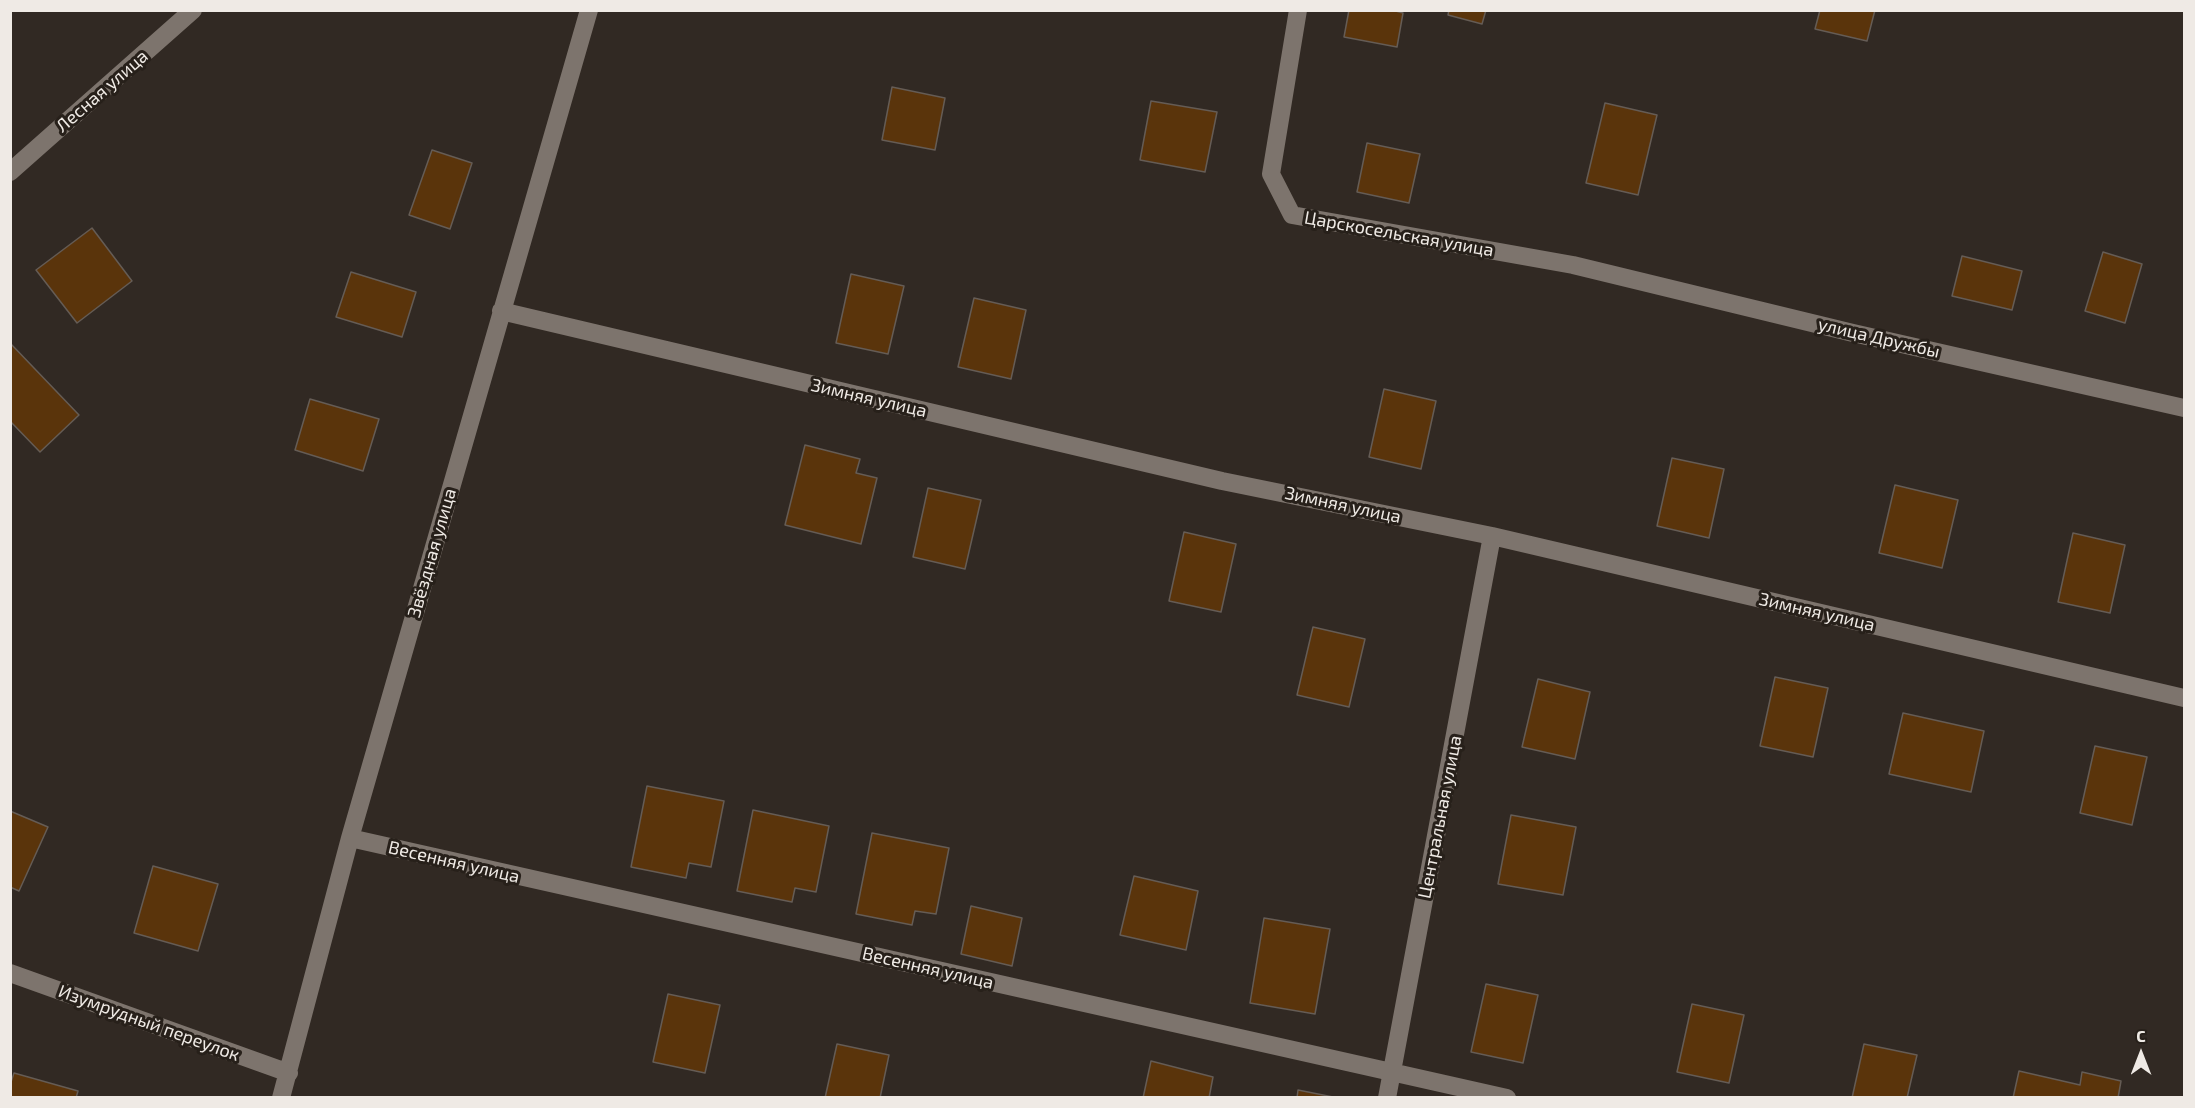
<!DOCTYPE html>
<html>
<head>
<meta charset="utf-8">
<style>
	body { margin:0 }
	#map { position:relative; width:2195px; height:1108px; overflow:hidden; background:#312923; font-family:"Exo 2",sans-serif }
	canvas { display:block }
	.frame { position:absolute; inset:0; border:12px solid #efeae5; pointer-events:none }
	.north { position:absolute; left:2111px; top:1024px; width:60px; height:60px; -webkit-text-stroke:4px #27201a; paint-order:stroke; rotate:0deg; font-size:16px; font-weight:700; line-height:24px; text-align:center; color:#efeae5 }
	.north::after { content:''; display:block; margin:auto; width:21px; height:27px; background:#efeae5; clip-path:polygon(50% 0,100% 100%,50% 72%,0 100%) }
</style>
</head>
<body>
<div id="map">
<canvas width="2195" height="1108"></canvas>
<div class="frame"></div>
<div class="north">С</div>
</div>
<script>
const ctx = document.querySelector('canvas').getContext('2d');
ctx.lineJoin = 'round';
function paint(path, color) { ctx.fillStyle = color; ctx.fill(path, 'evenodd'); }
function strokePath(path, color, width, dash) { ctx.strokeStyle = color; ctx.lineWidth = width; ctx.lineCap = dash ? 'butt' : 'round'; ctx.setLineDash(dash || []); ctx.stroke(path); }
function label(font, color, halo, rows, align = 'center') {
  ctx.font = font + ' "Exo 2",sans-serif'; ctx.lineWidth = 6; ctx.setLineDash([]); ctx.textBaseline = 'middle'; ctx.strokeStyle = halo; ctx.fillStyle = color; for (const [text, x, y, turn = 0] of rows) {
    ctx.save(); ctx.translate(x, y); ctx.rotate((+turn || 0) * Math.PI / 180); ctx.textAlign = isNaN(turn) ? turn : align; if (halo) ctx.strokeText(text, 0, 0); ctx.fillText(text, 0, 0); ctx.restore();
  }
}
const building = new Path2D(`
	M1349 10H1392L1403 13 1397 47 1344 37Z
	M1449 10H1486L1482 24 1448 15Z
	M1820 10H1875L1867 41 1815 29Z
	M892 87 945 98 935 150 882 140Z
	M1151 101 1217 112 1205 172 1140 160Z
	M1605 103 1657 115 1638 195 1586 183Z
	M1367 143 1420 154 1409 203 1357 192Z
	M432 150 472 163 450 229 409 215Z
	M92 228 132 281 77 323 36 270Z
	M2103 252 2142 264 2125 323 2085 311Z
	M1962 256 2022 271 2012 310 1952 296Z
	M351 272 416 292 402 337 336 317Z
	M851 274 904 286 888 354 836 343Z
	M974 298 1026 310 1011 379 958 367Z
	M11 344 79 415 40 452 10 421Z
	M1384 389 1436 401 1421 469 1369 457Z
	M310 399 379 419 363 471 295 450Z
	M805 445 860 459 856 473 877 478 861 544 785 525Z
	M1672 458 1724 469 1709 538 1657 526Z
	M1895 485 1958 500 1942 568 1879 553Z
	M928 488 981 500 965 569 913 557Z
	M1184 532 1236 544 1221 612 1169 601Z
	M2073 533 2125 545 2110 613 2058 602Z
	M1313 627 1365 639 1349 707 1297 695Z
	M1775 677 1828 688 1813 757 1760 746Z
	M1538 679 1590 692 1575 759 1522 747Z
	M1903 713 1984 731 1971 792 1889 774Z
	M2095 746 2147 757 2132 825 2080 813Z
	M647 786 724 801 711 867 689 863 686 878 631 867Z
	M753 810 829 826 816 892 795 888 792 902 737 891Z
	M10 811 48 827 19 891 10 887Z
	M1511 815 1576 827 1563 895 1498 884Z
	M872 833 949 848 936 914 915 911 912 925 856 914Z
	M153 866 218 884 198 951 134 933Z
	M1134 876 1198 891 1186 950 1120 935Z
	M971 906 1022 918 1012 966 961 954Z
	M1264 918 1330 929 1315 1014 1250 1003Z
	M1486 984 1538 995 1523 1063 1471 1052Z
	M668 994 720 1005 705 1073 653 1062Z
	M1692 1004 1744 1015 1729 1083 1677 1072Z
	M837 1044 889 1055 880 1098H825Z
	M1864 1044 1917 1055 1907 1098H1852Z
	M1151 1061 1213 1077 1209 1098H1143Z
	M2019 1071 2080 1085 2082 1072 2121 1081 2118 1098H2013Z
	M14 1073 78 1091 76 1098H10V1085Z
	M1298 1090 1338 1098H1297Z`);
paint(building, '#5a340b');
strokePath(building, '#655c55', 1.5);
strokePath(new Path2D(`
	M1298 10 1271 174 1292 215 1573 265 1853 333 2184 408
	M10 172 193 10
	M501 311 1222 481 1492 536 2184 698
	M350 838 1507 1098
	M10 973 289 1073
	M281 1098 350 838 589 10
	M1387 1098 1492 536`), '#7d746d', 18);
label('18px', '#efeae5', '#27201a', [
	["Лесная улица",102,91,-41],
	["Царскосельская улица",1399,234,10],
	["улица Дружбы",1879,338,13],
	["Зимняя улица",869,398,13],
	["Зимняя улица",1343,505,12],
	["Звёздная улица",432,553,-74],
	["Зимняя улица",1817,612,13],
	["Центральная улица",1440,817,-79],
	["Весенняя улица",454,862,13],
	["Весенняя улица",928,968,13],
	["Изумрудный переулок",149,1023,20]
]);
</script>
</body>
</html>
